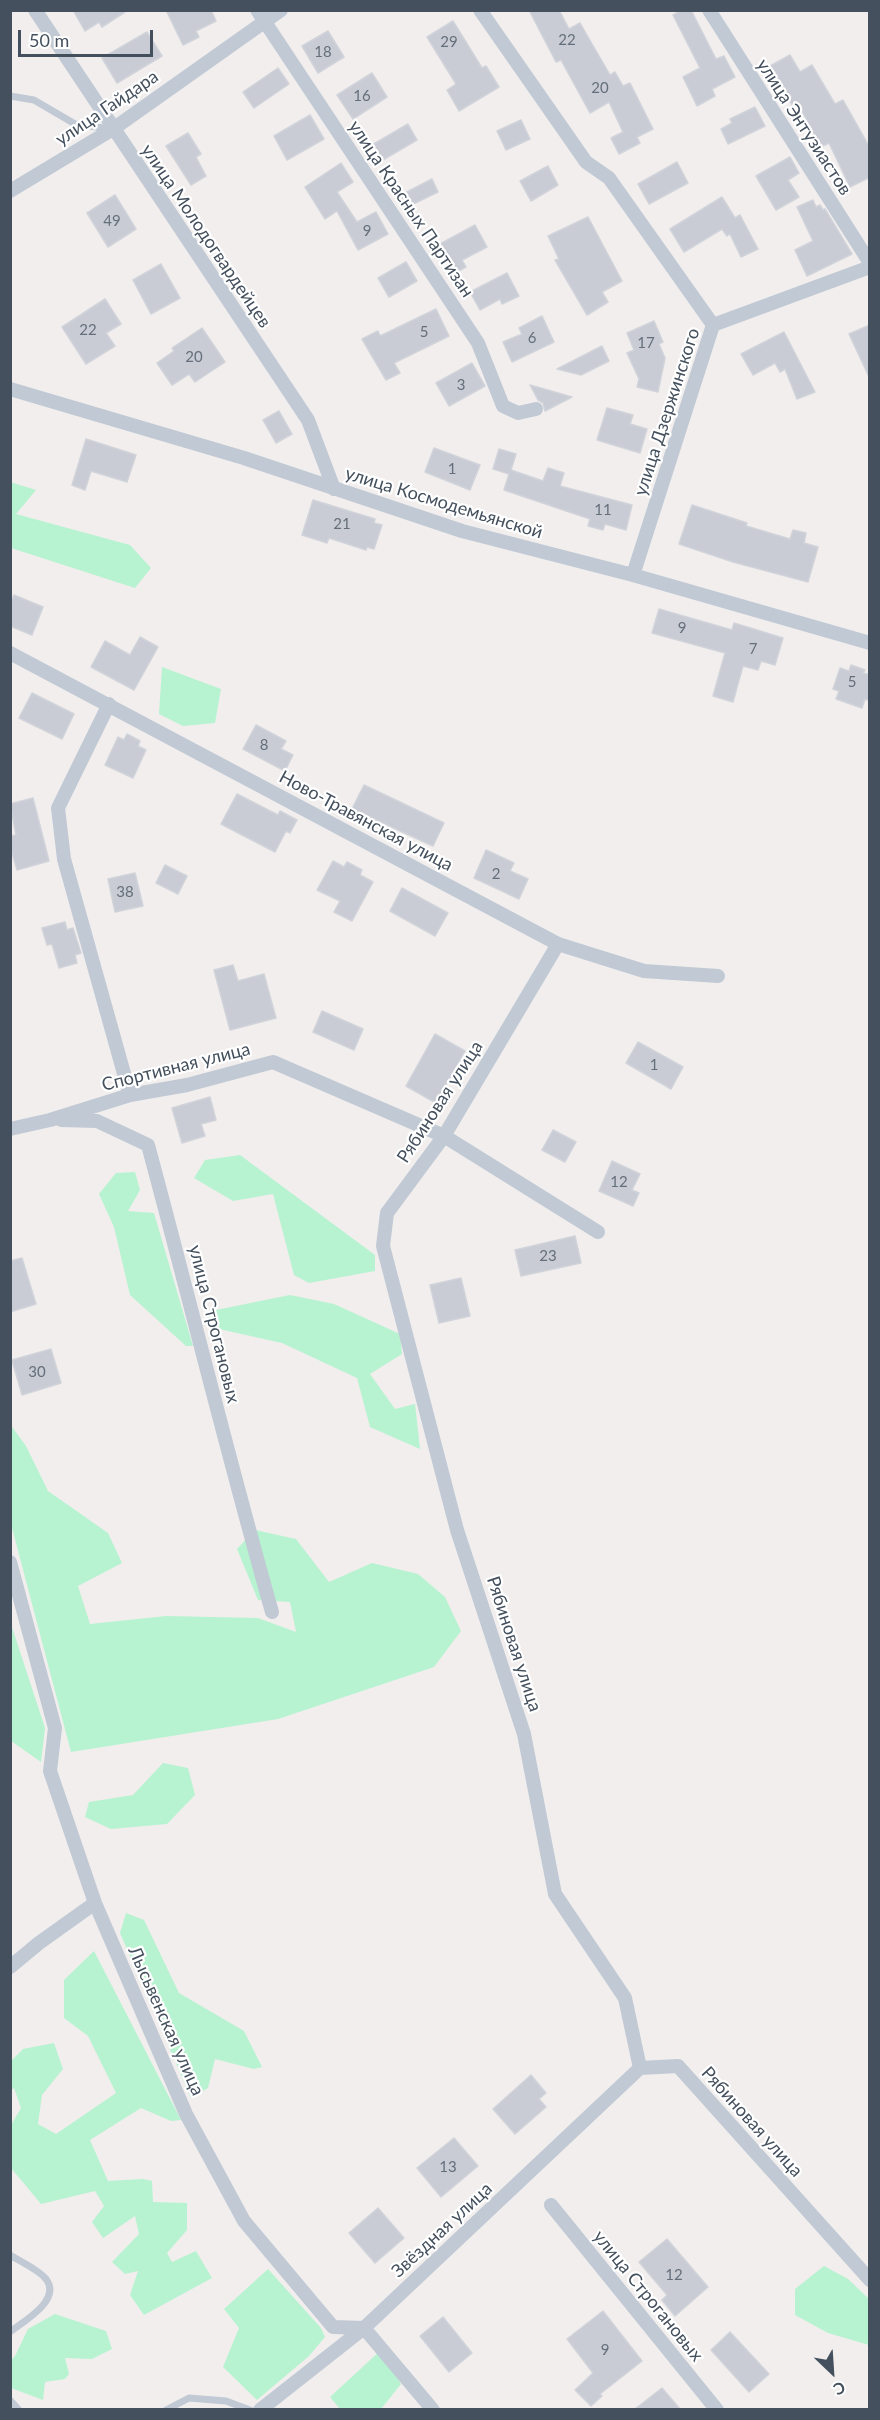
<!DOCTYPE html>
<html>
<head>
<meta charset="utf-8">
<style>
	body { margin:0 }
	#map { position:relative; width:880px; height:2420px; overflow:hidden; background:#f1eeed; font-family:Lato,sans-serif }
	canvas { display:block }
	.frame { position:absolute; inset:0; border:12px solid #44505d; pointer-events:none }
	.north { position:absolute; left:802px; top:2342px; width:60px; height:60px; -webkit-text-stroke:4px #fff; paint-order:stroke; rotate:155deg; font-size:16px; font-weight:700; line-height:24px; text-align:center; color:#44505d }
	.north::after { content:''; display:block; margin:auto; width:21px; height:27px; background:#44505d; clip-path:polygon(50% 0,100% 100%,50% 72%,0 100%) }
	.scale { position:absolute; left:18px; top:30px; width:135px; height:27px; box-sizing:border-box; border:3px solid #44505d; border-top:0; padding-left:8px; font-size:18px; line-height:21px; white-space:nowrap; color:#44505d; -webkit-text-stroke:4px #fff; paint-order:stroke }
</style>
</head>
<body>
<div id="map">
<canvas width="880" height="2420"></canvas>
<div class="frame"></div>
<div class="north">С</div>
<div class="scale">50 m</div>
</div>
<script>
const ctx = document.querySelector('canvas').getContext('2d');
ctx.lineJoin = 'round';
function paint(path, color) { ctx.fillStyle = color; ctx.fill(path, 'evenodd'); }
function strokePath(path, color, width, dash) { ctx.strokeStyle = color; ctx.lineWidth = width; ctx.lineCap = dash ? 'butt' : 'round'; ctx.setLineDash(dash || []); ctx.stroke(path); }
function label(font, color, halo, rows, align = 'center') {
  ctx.font = font + ' Lato,sans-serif'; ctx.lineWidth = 4.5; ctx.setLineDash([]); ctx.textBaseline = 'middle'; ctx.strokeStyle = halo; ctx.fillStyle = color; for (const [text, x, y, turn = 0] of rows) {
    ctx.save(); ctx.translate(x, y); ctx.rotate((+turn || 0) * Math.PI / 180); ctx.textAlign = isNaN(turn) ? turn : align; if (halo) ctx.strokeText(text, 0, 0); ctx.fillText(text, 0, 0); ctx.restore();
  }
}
paint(new Path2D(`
	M10 482 36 490 16 514 130 545 151 568 135 588 11 548Z
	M162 667 221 689 215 723 183 726 159 714Z
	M240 1155 375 1255V1271L309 1283 294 1275 273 1194 233 1201 194 1178 205 1160Z
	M135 1172 140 1190 128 1211 154 1213 193 1346H186L130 1295 114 1227 99 1194 116 1173Z
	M290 1295 334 1304 400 1334 402 1354 370 1374 395 1409 415 1404 420 1449 370 1427 357 1378 282 1343 210 1327 206 1312Z
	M10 1424 26 1446 48 1491 108 1533 122 1563 78 1586 90 1624 166 1616 258 1618 296 1632 290 1602 258 1600 237 1549 255 1530 296 1539 329 1582 372 1563 418 1574 445 1597 461 1631 434 1667 278 1719 71 1752 11 1524Z
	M10 1621 45 1728 41 1762 11 1741Z
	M163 1763 188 1768 195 1795 167 1824 111 1829 85 1817 89 1802 133 1795Z
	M126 1913 144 1920 179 1993 244 2031 262 2067 254 2069 215 2059 208 2088 191 2098 120 1933Z
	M94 1951 181 2120 171 2121 141 2108 90 2140 108 2181 143 2179 152 2181 153 2202 187 2203V2230L167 2253 172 2262 196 2251 212 2278 144 2315 130 2295 138 2271 125 2274 112 2262 139 2234 135 2216 103 2238 92 2222 104 2206 95 2191 41 2204 11 2168V2125L21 2108 14 2088 11 2090V2061L23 2049 54 2043 63 2069 42 2095 38 2124 56 2134 116 2093 88 2036 64 2018V1980Z
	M824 2266 848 2279 869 2299V2345L828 2333 795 2315V2289Z
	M268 2269 321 2328 325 2337 309 2356 257 2400 223 2367 239 2328 224 2309Z
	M55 2314 106 2331 112 2349 92 2359 65 2358 69 2374 65 2379 45 2382 43 2400 11 2388V2360L15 2356 28 2329Z
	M381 2350 401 2384 381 2409H340L330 2397Z`), '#b7f3d1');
const building = new Path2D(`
	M73 10H128L102 27 99 22 85 31Z
	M166 10H211L216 21 196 31 199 37 183 45Z
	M529 10H559L569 29 580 23 610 75 615 72 623 86 630 83 653 129 637 137 640 143 619 154 611 138 623 132 609 102 590 113 561 60 556 62Z
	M682 10H691L716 59 724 56 735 77 712 89 715 96 697 106 683 77 700 68 673 15Z
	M453 21 482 68 486 66 499 87 459 111 447 90 456 84 427 37Z
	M328 31 344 57 318 73 302 46Z
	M147 32 162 56 117 83 102 58Z
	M790 55 800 72 812 65 835 104 843 100 870 148V177L850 187 829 143 821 147 797 102 792 105 770 66Z
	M278 68 289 84 254 108 243 92Z
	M372 73 387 97 353 119 337 95Z
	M755 107 765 126 728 144 721 129 732 123 730 119Z
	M310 115 324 139 287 160 274 136Z
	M521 120 530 139 506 150 497 131Z
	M408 124 417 140 381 161 372 145Z
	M188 133 201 154 196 157 206 176 191 185 166 146Z
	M790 157 799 173 788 180 799 197 776 210 756 176Z
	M677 162 688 183 649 204 638 184Z
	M341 163 353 182 337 192 357 222 376 212 388 234 358 250 337 211 325 219 305 187Z
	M548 166 558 185 531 201 520 181Z
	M432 179 438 192 407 207 401 195Z
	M115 195 136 229 108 247 87 213Z
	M722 197 735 218 740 215 758 249 741 257 730 234 727 236 722 229 684 252 670 229Z
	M813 200 816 207 820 205 823 210 825 209 852 254 807 276 795 250 813 241 797 207Z
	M588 217 622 281 602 292 608 302 587 315 555 260 559 259 548 236Z
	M475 225 487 247 462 260 466 267 453 274 438 245Z
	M406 262 417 281 389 297 378 278Z
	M161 264 180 298 151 314 133 280Z
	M507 273 519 296 502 304 500 299 480 310 470 292Z
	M105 299 121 324 106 333 115 346 86 364 62 327Z
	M436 309 449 336 394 363 400 373 386 380 362 339 378 331 380 336Z
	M542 316 554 342 512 362 503 342 522 334 519 328Z
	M654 321 663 342 659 344 665 358 658 392 637 387 639 379 627 353 634 350 627 333Z
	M870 325V379L849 334Z
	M202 328 225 362 195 382 189 374 172 385 157 363 174 351 172 348Z
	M784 332 815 392 797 399 785 369 780 372 775 363 753 375 741 354Z
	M602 346 609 361 581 375 557 369Z
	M472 363 485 386 449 406 436 383Z
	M530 385 572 397 545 411 543 403 538 400Z
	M607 408 633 415 630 424 647 429 640 453 597 440Z
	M279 411 292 434 276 443 263 420Z
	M86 439 136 455 127 482 91 471 85 490 72 485Z
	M434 448 480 465 470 490 425 472Z
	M499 449 516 454 511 470 543 481 548 468 564 473 560 486 632 505 626 530 605 524 603 530 588 526 590 519 504 490 509 474 493 469Z
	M313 500 375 519 374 523 382 525 374 549 367 547 366 550 329 538 327 543 302 535Z
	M692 505 747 523 746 526 790 539 793 530 806 533 804 543 818 547 808 582 733 562 679 544Z
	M14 595 43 607 32 635 10 626V604Z
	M659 609 732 630 734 623 783 638 775 665 761 661 758 670 743 666 733 702 713 696 725 653 652 633Z
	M140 637 158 647 134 690 91 667 105 641 130 655Z
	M851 665 865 670 863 673 870 675V701L865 699 862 708 836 699 839 691 833 689 840 668 849 671Z
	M32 693 74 714 62 739 19 718Z
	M256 725 286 741 281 749 293 755 285 771 243 749Z
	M127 734 140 741 138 746 146 750 133 778 105 765 118 737 124 740Z
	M364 785 444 823 433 846 352 809Z
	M237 794 278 815 280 811 297 820 290 833 286 831 275 852 221 824Z
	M33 798 49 861 17 870 10 846V836L16 835 10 804Z
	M486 850 514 863 510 871 528 879 519 899 474 878Z
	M333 861 344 867 347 862 362 870 360 875 373 882 352 921 334 912 340 901 317 890Z
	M165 865 187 876 178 894 156 883Z
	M135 873 143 906 115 912 108 879Z
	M402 888 448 913 435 936 390 911Z
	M65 922 67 930 73 928 81 953 75 955 77 963 59 968 52 944 47 945 42 928Z
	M233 965 238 981 264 974 276 1018 230 1030 214 970Z
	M322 1011 363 1029 354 1050 313 1032Z
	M435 1034 465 1051 436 1103 406 1086Z
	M638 1042 683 1067 671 1089 626 1063Z
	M210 1097 216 1120 201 1124 205 1136 182 1143 172 1108Z
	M553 1130 576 1142 565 1162 542 1150Z
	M612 1161 640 1174 632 1190 639 1193 633 1206 599 1191Z
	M575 1236 581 1263 521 1276 515 1250Z
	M22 1258 36 1304 10 1312V1261Z
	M461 1278 470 1316 439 1323 430 1285Z
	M51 1349 61 1383 22 1395 12 1360Z
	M531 2075 546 2093 539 2099 546 2107 515 2134 493 2109Z
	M454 2138 478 2166 441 2197 417 2168Z
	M378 2208 404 2238 375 2263 349 2233Z
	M667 2239 708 2287 675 2316 662 2300 667 2295 639 2262Z
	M603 2311 642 2361 600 2394 602 2396 591 2406 575 2390 593 2373 567 2339Z
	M443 2317 472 2353 449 2372 420 2336Z
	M730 2332 769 2374 749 2392 711 2350Z
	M662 2388 680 2409H635Z`);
paint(building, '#c9ccd4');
strokePath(building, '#d1d3da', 1.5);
strokePath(new Path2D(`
	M10 96 34 100 75 124 110 129
	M10 2255C21 2262 38 2269 46 2279 62 2300 24 2321 10 2332
	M10 2400 19 2410
	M166 2410 189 2398 226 2401 250 2410`), '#c0c9d4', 7);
strokePath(new Path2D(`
	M35 10 308 420 334 489
	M257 10 478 343 503 406 518 413 536 409
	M480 10 586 162 609 178 713 325 633 575
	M709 10 870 263
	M10 191 113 129 281 10
	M713 325 870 267
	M10 389 244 458 462 531 633 575 870 643
	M10 653 558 944 644 971 718 976
	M109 704 58 808 64 859 130 1095
	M558 944 444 1136 387 1213 383 1246 457 1530 524 1734 555 1894 625 1998 640 2068 678 2066 870 2280
	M61 1120 97 1121 148 1145C190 1301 228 1457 272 1612
	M10 1129 50 1120 130 1095 187 1085 273 1062 444 1136 598 1232
	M10 1562 55 1728 50 1771 95 1903 186 2114 244 2221 333 2327 364 2328 433 2410
	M10 1967 39 1943 95 1903
	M551 2205 717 2410
	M260 2410 364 2328 640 2068`), '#c0c9d4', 14);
label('15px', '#656f7b', null, [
	["22",567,40],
	["29",449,42],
	["18",323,52],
	["20",600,88],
	["16",362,96],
	["49",112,221],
	["9",367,231],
	["22",88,330],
	["5",424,332],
	["6",532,338],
	["17",646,343],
	["20",194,357],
	["3",461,385],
	["1",452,469],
	["11",603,510],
	["21",342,524],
	["9",682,628],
	["7",753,649],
	["5",852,682],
	["8",264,745],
	["2",496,874],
	["38",125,892],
	["1",654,1065],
	["12",619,1182],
	["23",548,1256],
	["30",37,1372],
	["13",448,2167],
	["12",674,2275],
	["9",605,2350]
]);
label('18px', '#44505d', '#fff', [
	["улица Гайдара",107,108,-34],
	["улица Энтузиастов",804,127,57],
	["улица Красных Партизан",411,209,56],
	["улица Молодогвардейцев",206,236,56],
	["улица Дзержинского",667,412,-72],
	["улица Космодемьянской",444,503,17],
	["Ново-Травянская улица",366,821,28],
	["Спортивная улица",176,1067,-14],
	["Рябиновая улица",440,1102,-57],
	["улица Строгановых",214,1324,76],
	["Рябиновая улица",514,1644,72],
	["Лысьвенская улица",166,2021,66],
	["Рябиновая улица",752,2122,48],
	["Звёздная улица",442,2230,-43],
	["улица Строгановых",648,2296,51]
]);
</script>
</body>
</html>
